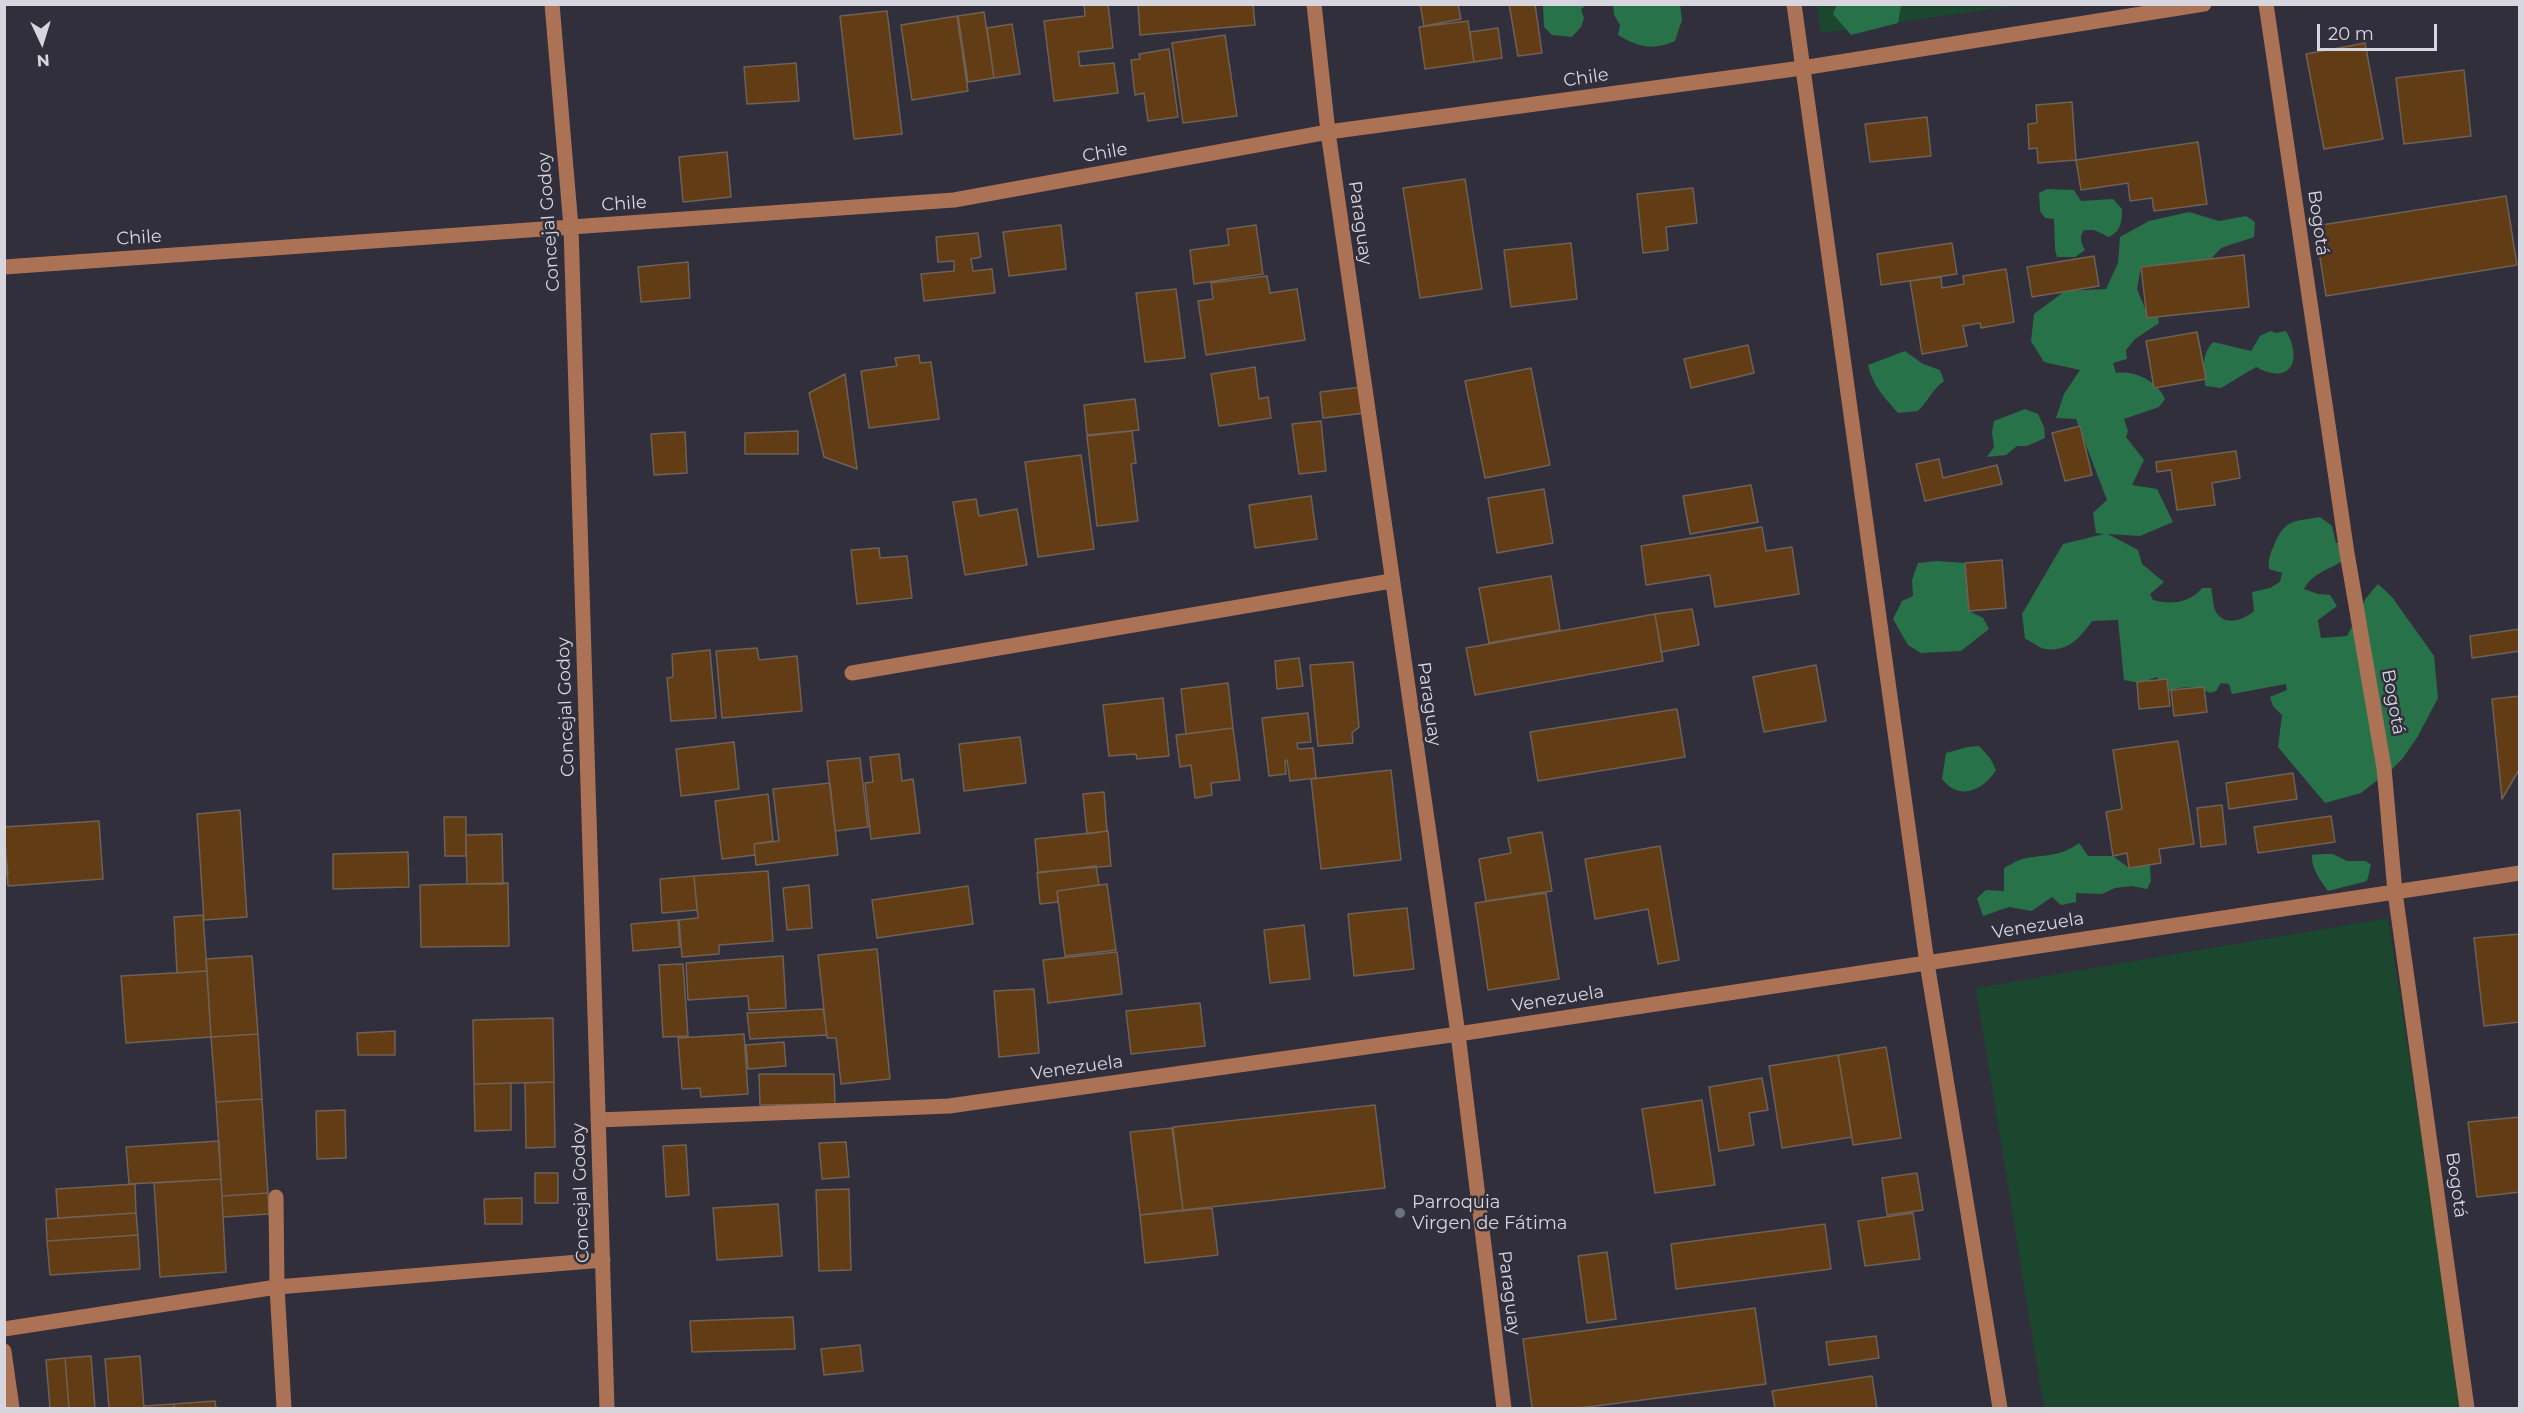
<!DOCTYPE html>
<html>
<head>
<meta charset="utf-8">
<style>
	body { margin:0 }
	#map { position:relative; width:2524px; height:1413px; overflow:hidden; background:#312f3c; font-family:Montserrat,sans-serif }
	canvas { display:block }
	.frame { position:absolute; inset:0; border:6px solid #d7d6de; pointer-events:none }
	.north { position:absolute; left:12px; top:12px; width:60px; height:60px; -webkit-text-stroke:4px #312f3c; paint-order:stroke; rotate:176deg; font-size:16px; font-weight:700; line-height:24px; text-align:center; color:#d7d6de }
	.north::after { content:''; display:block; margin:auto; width:21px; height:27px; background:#d7d6de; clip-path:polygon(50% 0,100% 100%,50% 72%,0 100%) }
	.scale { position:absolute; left:2317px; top:24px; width:120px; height:27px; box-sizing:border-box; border:3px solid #d7d6de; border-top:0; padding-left:8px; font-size:18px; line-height:21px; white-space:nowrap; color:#d7d6de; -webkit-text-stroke:4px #312f3c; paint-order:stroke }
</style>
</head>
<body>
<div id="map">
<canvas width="2524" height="1413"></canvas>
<div class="frame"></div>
<div class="north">N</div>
<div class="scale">20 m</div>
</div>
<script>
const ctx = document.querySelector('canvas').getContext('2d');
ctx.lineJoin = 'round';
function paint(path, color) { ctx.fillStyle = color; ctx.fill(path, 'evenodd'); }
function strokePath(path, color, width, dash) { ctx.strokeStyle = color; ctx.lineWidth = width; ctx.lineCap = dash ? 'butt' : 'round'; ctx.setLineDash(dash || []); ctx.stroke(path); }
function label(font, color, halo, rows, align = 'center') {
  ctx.font = font + ' Montserrat,sans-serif'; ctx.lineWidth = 5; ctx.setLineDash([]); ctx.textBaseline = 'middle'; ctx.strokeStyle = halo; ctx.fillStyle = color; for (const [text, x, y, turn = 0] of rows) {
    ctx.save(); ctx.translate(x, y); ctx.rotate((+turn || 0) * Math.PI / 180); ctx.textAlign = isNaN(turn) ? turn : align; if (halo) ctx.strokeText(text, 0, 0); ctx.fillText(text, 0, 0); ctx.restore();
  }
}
paint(new Path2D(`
	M1817 4 2022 5 1821 33Z
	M2388 918 2463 1408H2044L1976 988Z`), '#1a472e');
paint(new Path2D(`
	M1613 4 1680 5 1682 20 1675 41C1653 51 1638 47 1618 35L1620 25 1614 15Z
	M1543 5H1585L1581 10 1584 18 1581 27 1572 37 1552 35 1544 27Z
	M1837 5H1901L1898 23 1851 35 1833 14Z
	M2047 189 2074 190 2081 201 2113 199 2122 209C2122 222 2121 231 2109 237L2094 230H2084C2079 237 2081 243 2085 250L2075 257H2057L2055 249 2054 219 2045 218 2040 211 2039 193Z
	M2189 212 2219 221 2246 216 2255 222 2254 237 2221 248 2211 259 2141 267 2137 289 2147 313 2158 316 2159 323 2135 339 2126 350 2127 359 2113 363 2116 373C2135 370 2157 381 2165 399L2159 407 2124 419 2128 431 2126 437 2144 460 2132 485 2157 489 2173 522 2140 536 2108 534 2138 550 2142 564 2164 582 2150 594 2153 600C2170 605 2191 603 2202 588H2211C2213 595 2213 607 2216 612 2225 627 2244 620 2254 611L2252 592 2270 588 2280 582 2282 573 2269 569C2268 559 2270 554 2274 545 2286 518 2293 522 2320 517L2332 526 2336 543H2346L2341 562C2326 571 2313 573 2304 589L2318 594 2330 595 2337 606 2318 620 2321 638 2347 636 2366 598 2378 584 2392 597 2434 656 2438 698 2418 736 2403 758 2393 768 2361 793 2325 803 2278 747 2282 715 2273 706 2270 697 2287 690 2286 684 2232 694 2229 684 2221 683 2216 691 2210 693C2198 686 2179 685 2167 693L2157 677 2140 683 2124 680 2118 620 2092 621C2081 637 2068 652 2046 649 2040 649 2032 641 2025 639L2022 614 2063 544 2104 534 2096 533 2093 513 2107 500 2076 419 2056 418 2064 394 2080 370 2044 362 2031 341 2034 314 2065 291 2106 289 2118 263 2120 237 2149 221Z
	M2270 331 2276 333 2286 331C2303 360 2291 386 2256 367L2221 388 2205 386C2205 368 2200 357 2213 342L2251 351 2260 336Z
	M1905 351 1923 364 1940 370 1944 381C1932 390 1928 401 1918 411L1898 413C1885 398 1872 385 1868 365Z
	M2025 409 2038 414 2044 427 2045 438 2027 446H2017L2006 455 1987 457 1994 447 1992 432 1994 421Z
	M1937 561 1965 563 1969 611 1983 618 1989 629 1961 651 1921 653 1908 645 1893 619 1902 601 1913 596 1912 580 1918 563Z
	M1979 746 1990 758 1996 770C1983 791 1959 801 1942 779L1946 753 1968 747Z
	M2079 843 2088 856H2113L2129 868 2150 864 2151 881 2147 889 2132 886 2115 888 2102 894 2076 893V902L2061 905 2052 897 2032 911 2009 907 1983 916 1977 898 1986 890 2004 891V868C2010 865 2016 861 2022 859 2044 854 2059 858 2079 843Z
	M2323 854H2333L2347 861H2366L2371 865 2367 881 2328 891C2320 880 2311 868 2312 855Z`), '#277249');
const building = new Path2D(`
	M1084 4H1108L1113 48 1078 52 1080 66 1114 63 1118 93 1054 101 1044 21 1085 16Z
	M1138 4H1253L1255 25 1140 35Z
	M1420 4H1458L1461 19 1424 26Z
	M1509 4H1535L1542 53 1518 56Z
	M887 11 902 134 854 139 840 16Z
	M984 12 994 78 968 82 958 16Z
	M957 16 968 91 912 100 901 25Z
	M1468 21 1474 62 1425 69 1419 27Z
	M1012 24 1020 74 994 78 987 28Z
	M1498 28 1502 58 1474 62 1470 32Z
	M1225 35 1237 116 1183 123 1172 43Z
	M2365 43 2383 139 2324 149 2306 54Z
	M1169 49 1178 117 1148 121 1144 93 1135 95 1131 60 1140 59 1139 54Z
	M796 63 799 101 747 104 744 67Z
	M2464 70 2471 136 2404 144 2396 78Z
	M2072 102 2076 160 2038 163 2037 148 2029 149 2028 124 2037 123 2036 105Z
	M1927 117 1931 156 1870 162 1865 124Z
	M2198 142 2207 204 2154 211 2152 198 2130 201 2128 183 2081 190 2076 160Z
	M727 152 731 197 683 202 679 157Z
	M1465 179 1482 289 1420 298 1403 188Z
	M1693 188 1697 223 1666 227 1668 250 1643 253 1637 194Z
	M2506 196 2517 265 2326 296 2315 226Z
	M1061 225 1066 269 1009 276 1003 232Z
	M1256 225 1263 274 1194 284 1190 250 1229 245 1227 229Z
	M978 233 981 257 971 259 973 271 992 269 995 293 924 301 921 274 954 271V261L938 262 936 237Z
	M1571 243 1577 299 1511 307 1504 250Z
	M1952 243 1957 274 1881 285 1877 254Z
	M2244 255 2249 307 2147 318 2141 267Z
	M2094 256 2099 286 2032 297 2027 267Z
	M688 262 690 298 641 302 638 267Z
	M2006 269 2014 322 1981 328 1980 323 1963 326 1967 346 1922 354 1910 281 1941 277 1942 288 1964 284 1963 276Z
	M1267 276 1270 293 1297 289 1305 340 1206 355 1198 301 1213 299 1211 283Z
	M1176 289 1185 358 1145 362 1136 293Z
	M2197 332 2206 379 2154 388 2146 341Z
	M1748 345 1754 373 1691 388 1684 359Z
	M919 355 920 363 931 362 939 419 869 428 861 371 897 366 895 358Z
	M1255 367 1259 399 1268 397 1271 418 1219 426 1211 374Z
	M1531 368 1550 465 1485 478 1465 381Z
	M845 374 857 469 824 457 809 393Z
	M1362 387 1365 413 1323 418 1320 392Z
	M1135 399 1139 430 1087 435 1084 405Z
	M1321 421 1326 471 1299 474 1292 424Z
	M2080 426 2092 475 2065 481 2052 433Z
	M798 431V454H745V433Z
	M1132 431 1136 463 1131 464 1138 521 1097 526 1087 436Z
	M685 432 687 473 654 475 651 434Z
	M2236 451 2240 478 2212 483 2215 505 2177 510 2171 470 2157 472 2156 462Z
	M1081 455 1094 549 1038 557 1025 462Z
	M1939 459 1943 478 1997 465 2002 484 1925 501 1916 464Z
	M1751 485 1758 522 1690 534 1683 496Z
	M1544 489 1553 543 1497 553 1488 498Z
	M1311 496 1317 539 1255 548 1249 505Z
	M976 499 979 516 1017 509 1027 565 965 575 953 502Z
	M1762 527 1766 551 1792 547 1799 594 1715 607 1710 575 1646 585 1641 546Z
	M879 548 880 558 907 556 912 598 857 604 851 550Z
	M2002 560 2006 608 1969 611 1965 563Z
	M1551 576 1560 630 1489 643 1479 588Z
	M1692 609 1699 645 1661 652 1655 614Z
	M1655 614 1663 661 1475 695 1466 648Z
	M2520 629V651L2472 658 2470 636Z
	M757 648 759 660 797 656 802 711 722 718 716 651Z
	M710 650 716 718 671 721 667 678 673 677 672 654Z
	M1299 658 1303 686 1277 689 1275 661Z
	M1353 662 1359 727 1352 733 1353 743 1318 746 1310 665Z
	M1816 665 1826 721 1764 732 1753 677Z
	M2167 679 2170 706 2139 709 2137 682Z
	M1228 683 1233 728 1186 734 1181 689Z
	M2204 687 2207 712 2174 716 2171 690Z
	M2520 696V768L2502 799 2492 699Z
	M1163 698 1169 756 1137 759 1136 754 1109 756 1103 705Z
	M1677 709 1685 757 1538 781 1530 732Z
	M1308 713 1311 742 1297 743 1298 749 1313 748 1316 778 1290 781 1287 760 1285 761 1286 774 1269 776 1262 718Z
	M1233 728 1240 780 1211 783 1212 795 1195 798 1191 765 1180 767 1176 735Z
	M1020 737 1026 783 964 791 959 744Z
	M2178 741 2194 844 2159 849 2161 863 2129 868 2127 853 2113 856 2106 812 2122 809 2113 750Z
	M734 742 739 789 681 796 676 749Z
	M899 754 902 781 913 779 920 833 871 839 865 783 873 782 870 757Z
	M860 758 868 827 835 831 827 761Z
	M1391 770 1401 860 1321 869 1311 779Z
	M2293 773 2297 799 2229 809 2226 783Z
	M830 783 838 855 756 865 754 844 779 841 773 789Z
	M1104 792 1107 831 1087 834 1083 794Z
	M768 794 773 841 754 844 755 855 722 859 715 801Z
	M2222 805 2226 844 2201 847 2197 808Z
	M240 810 247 917 204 920 197 814Z
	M2331 816 2335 842 2258 853 2254 827Z
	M444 817H466V856H445Z
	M99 821 103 879 8 886 4 827Z
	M1108 831 1111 866 1038 872 1035 839Z
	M1542 832 1552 891 1486 901 1479 859 1511 853 1508 838Z
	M502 834 503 884H467L466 835Z
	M4 840 8 874H4Z
	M1660 846 1679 960 1658 964 1648 909 1595 919 1585 859Z
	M408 852 409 887 333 889V854Z
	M1096 866 1099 885 1057 891 1058 902 1040 904 1037 873Z
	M768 871 773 941 719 945V954L682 957 679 920 698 918 694 876Z
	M694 876 697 910 662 913 660 879Z
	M508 883 509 946 421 947 420 885Z
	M1107 884 1116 950 1065 956 1057 891Z
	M809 885 812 928 787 930 783 888Z
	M968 886 973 924 877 938 872 900Z
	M1546 893 1559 979 1488 990 1475 903Z
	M1407 908 1414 969 1354 976 1348 914Z
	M203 915 207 971 177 973 174 917Z
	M678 920 680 947 633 951 631 924Z
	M1304 925 1310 979 1270 983 1264 930Z
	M2520 934V1022L2484 1026 2474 938Z
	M877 949 890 1079 841 1084 836 1038H827L818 955Z
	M1117 952 1122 994 1048 1003 1043 960Z
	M252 956 258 1034 211 1037 206 959Z
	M783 956 786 1008 749 1010 748 996 688 1000 686 963Z
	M683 964 688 1036 663 1037 659 965Z
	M207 971 211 1037 126 1043 121 976Z
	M1034 989 1039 1053 999 1057 994 991Z
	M1200 1003 1205 1046 1131 1054 1126 1011Z
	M823 1009 827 1035 750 1039 747 1013Z
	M553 1018 554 1082 474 1084 473 1020Z
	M395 1031V1055H358L357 1033Z
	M258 1034 262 1099 216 1102 211 1037Z
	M744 1034 748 1094 701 1097 700 1088 682 1089 678 1038Z
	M784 1042 786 1066 748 1069 746 1045Z
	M1886 1047 1901 1138 1853 1145 1838 1055Z
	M1838 1055 1852 1137 1782 1148 1769 1066Z
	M759 1074H834L835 1104 760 1105Z
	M1762 1078 1768 1110 1749 1113 1754 1145 1719 1151 1709 1087Z
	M554 1082 555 1147 526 1148 525 1083Z
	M511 1083V1130L475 1131 474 1084Z
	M262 1099 268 1193 222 1196 216 1102Z
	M1702 1100 1715 1185 1655 1193 1642 1109Z
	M1375 1105 1385 1188 1183 1210 1173 1127Z
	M345 1110 346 1158 317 1159 316 1111Z
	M2520 1117V1192L2477 1197 2468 1122Z
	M1172 1128 1183 1210 1140 1215 1130 1132Z
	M219 1141 221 1179 129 1184 126 1147Z
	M846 1142 849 1177 822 1179 819 1143Z
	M686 1145 689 1195 666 1197 663 1146Z
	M535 1173H558V1203H535Z
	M1917 1173 1923 1210 1887 1215 1882 1178Z
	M221 1179 226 1272 160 1277 154 1183Z
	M135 1184 136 1213 58 1218 56 1189Z
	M849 1189 851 1270 819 1271 816 1190Z
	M268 1193 269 1214 223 1217 222 1196Z
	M522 1198V1224H485L484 1199Z
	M778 1204 782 1256 717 1260 713 1208Z
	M1212 1208 1218 1255 1145 1263 1140 1215Z
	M136 1213 138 1235 47 1241 46 1219Z
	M1913 1213 1920 1259 1865 1266 1858 1221Z
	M1825 1224 1831 1269 1676 1289 1671 1244Z
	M138 1235 140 1269 50 1275 47 1241Z
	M1607 1252 1616 1319 1587 1323 1578 1256Z
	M1755 1308 1766 1384 1580 1408H1532L1523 1339Z
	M793 1317 795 1349 692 1352 690 1321Z
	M1876 1336 1879 1358 1829 1365 1826 1342Z
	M860 1345 863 1371 824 1375 821 1349Z
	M91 1356 95 1408H69L65 1358Z
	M140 1356 144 1408H109L105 1359Z
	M65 1358 69 1408H50L46 1360Z
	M1872 1376 1877 1408H1775L1772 1391Z
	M215 1401 216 1408H174V1404Z
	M174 1404V1408H144V1406Z`);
paint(building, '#623c15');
strokePath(building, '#6e6156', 1.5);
strokePath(new Path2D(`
	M552 4 571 227 607 1408
	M1314 4 1328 132 1458 1034 1504 1408
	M1794 4 1927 963 2000 1408
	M2266 4 2347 553 2384 768 2395 892 2467 1408
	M4 267 954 200 1328 132 1802 68 2204 4
	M852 673 1391 581
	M598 1120 949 1106 1458 1034 2520 873
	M276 1197 277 1287 284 1408
	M4 1329 277 1287 603 1260
	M4 1351 12 1408`), '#ab7256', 15);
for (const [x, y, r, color] of [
	[1400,1213,6,"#6b7280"]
]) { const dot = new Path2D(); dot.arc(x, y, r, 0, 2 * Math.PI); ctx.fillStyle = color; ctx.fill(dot); strokePath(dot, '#312f3c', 2); }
label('18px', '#d7d6de', '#312f3c', [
	["Chile",1586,78,-8],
	["Chile",1105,153,-10],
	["Chile",624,204,-4],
	["Concejal Godoy",549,222,-94],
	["Paraguay",1360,223,82],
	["Bogotá",2318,223,82],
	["Chile",139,238,-4],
	["Bogotá",2393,702,80],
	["Paraguay",1429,704,82],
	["Concejal Godoy",566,707,-92],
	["Venezuela",2038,926,-9],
	["Venezuela",1558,999,-9],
	["Venezuela",1077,1068,-8],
	["Bogotá",2456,1185,82],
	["Concejal Godoy",581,1193,-92],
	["Paraguay",1509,1293,83]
]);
label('18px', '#d7d6de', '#312f3c', [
	["Parroquia",1412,1203],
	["Virgen de Fátima",1412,1224]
], 'left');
</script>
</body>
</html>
